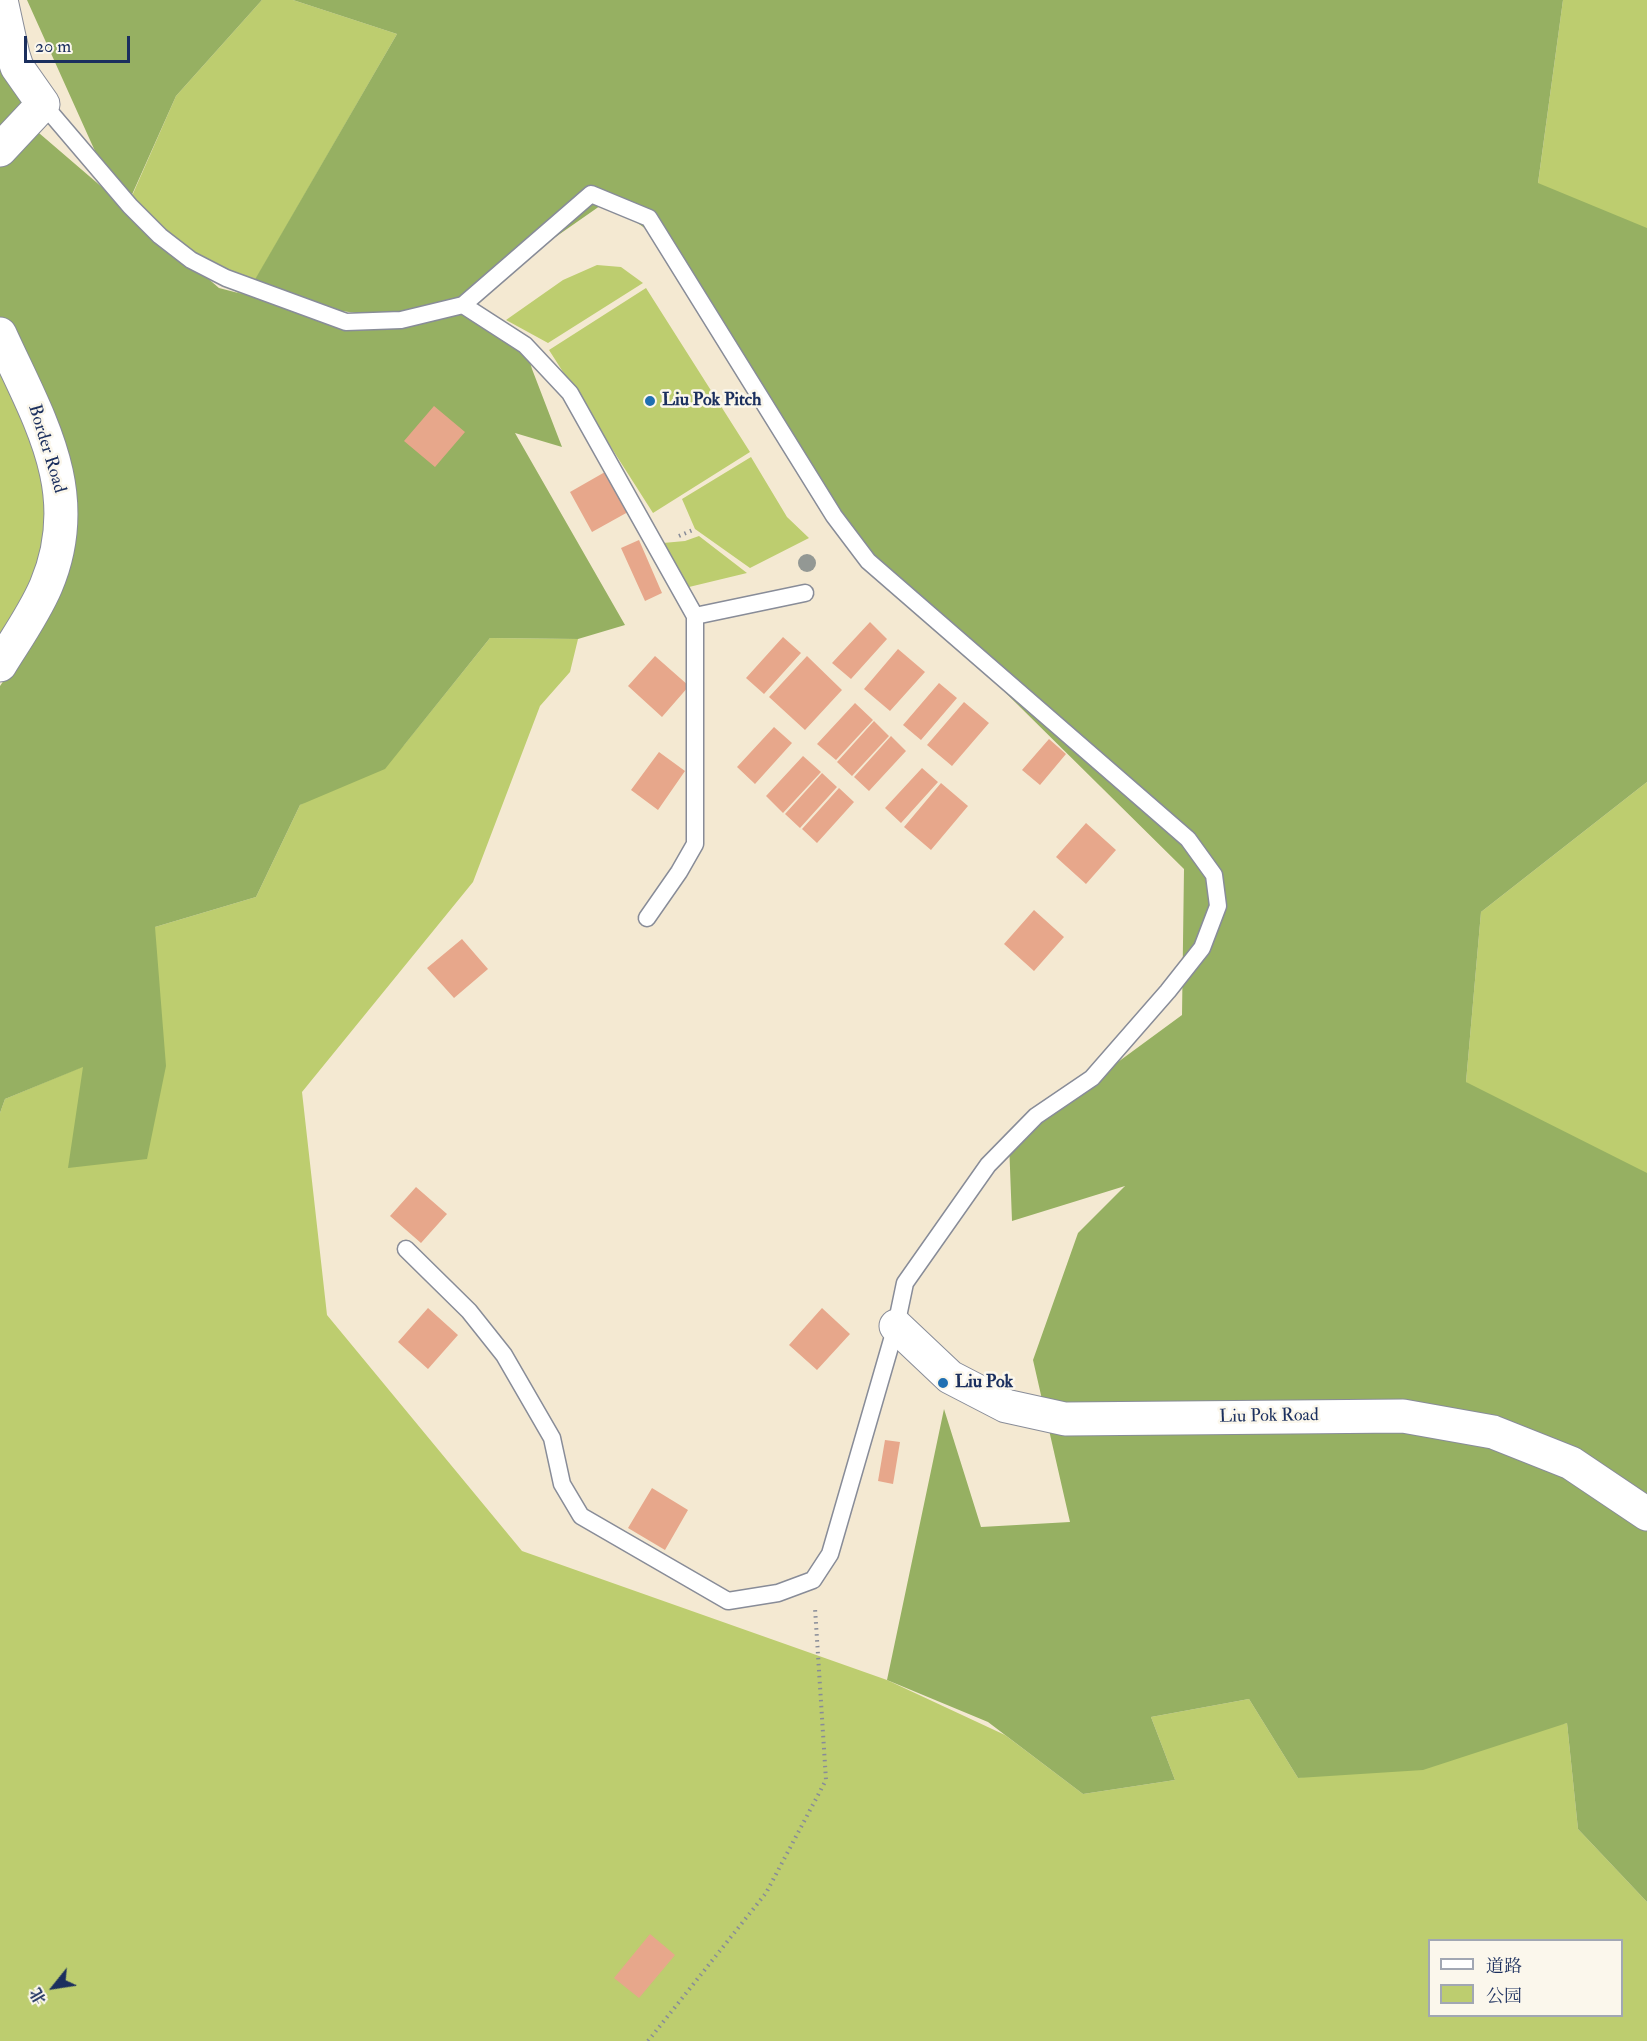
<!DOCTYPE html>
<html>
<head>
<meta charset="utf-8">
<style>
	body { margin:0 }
	#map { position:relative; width:1647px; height:2041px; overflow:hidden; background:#f4e9d2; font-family:"IM FELL Double Pica","Noto Serif SC",serif }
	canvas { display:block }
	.legend { position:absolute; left:1428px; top:1939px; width:195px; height:78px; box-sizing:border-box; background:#fbf7ec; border:2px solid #a1a7b3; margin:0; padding:8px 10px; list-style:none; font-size:18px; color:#1b2f5e }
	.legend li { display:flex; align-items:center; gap:12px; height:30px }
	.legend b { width:30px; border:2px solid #a1a7b3 }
	.north { position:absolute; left:24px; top:1957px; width:60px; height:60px; -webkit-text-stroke:4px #fbf7ec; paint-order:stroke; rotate:240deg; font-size:16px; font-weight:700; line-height:24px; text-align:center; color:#1b2f5e }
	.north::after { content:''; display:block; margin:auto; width:21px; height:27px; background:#1b2f5e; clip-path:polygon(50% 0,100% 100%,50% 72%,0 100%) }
	.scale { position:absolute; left:24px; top:36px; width:106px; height:27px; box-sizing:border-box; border:3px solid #1b2f5e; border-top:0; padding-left:8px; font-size:18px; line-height:21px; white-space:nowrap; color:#1b2f5e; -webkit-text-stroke:4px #fbf7ec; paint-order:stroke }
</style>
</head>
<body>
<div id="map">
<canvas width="1647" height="2041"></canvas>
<ul class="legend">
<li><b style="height:8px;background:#fff"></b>道路</li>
<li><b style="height:16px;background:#bdcd6f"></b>公园</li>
</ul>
<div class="north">北</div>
<div class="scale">20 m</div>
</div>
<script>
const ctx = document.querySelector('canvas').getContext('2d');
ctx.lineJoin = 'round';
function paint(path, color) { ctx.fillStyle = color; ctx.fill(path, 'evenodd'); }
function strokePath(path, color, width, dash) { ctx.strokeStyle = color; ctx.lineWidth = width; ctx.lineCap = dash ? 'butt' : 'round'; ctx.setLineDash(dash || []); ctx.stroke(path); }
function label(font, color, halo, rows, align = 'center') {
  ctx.font = font + ' "IM FELL Double Pica",serif'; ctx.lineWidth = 5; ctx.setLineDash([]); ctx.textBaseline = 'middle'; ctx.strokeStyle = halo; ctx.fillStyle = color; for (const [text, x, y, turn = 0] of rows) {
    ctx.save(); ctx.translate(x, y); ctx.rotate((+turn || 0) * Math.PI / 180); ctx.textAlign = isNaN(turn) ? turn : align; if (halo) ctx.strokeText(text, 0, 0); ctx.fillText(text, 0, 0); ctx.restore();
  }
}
paint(new Path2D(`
	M262 0H293L397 34 245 298 124 214 176 96Z
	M1563 0H1647V240L1533 220Z
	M597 265 621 267 643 283 548 343 506 320 563 280Z
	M646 288 750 452 653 513 549 350Z
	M0 319 78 523 0 666Z
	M751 457 787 517 809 538 750 568 695 529 682 499Z
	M699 536 747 573 689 587 663 543 685 541Z
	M490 638 578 639 570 672 540 706 473 882 302 1092 327 1315 522 1551 887 1680 1005 1735 1083 1794 1175 1780 1151 1717 1249 1699 1298 1778 1567 1723 1578 1829 1647 1902V2041H0V1113L5 1099 84 1066 155 927 256 897 300 805 404 745ZM1430 1940H1622V2016H1430Z
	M1647 782V1493L1466 1082 1481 912Z`), '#bdcd6f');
paint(new Path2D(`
	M0 0H4L25 121 117 200 27 0H262L176 96 126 208 219 288 246 295 397 34 293 0H1563L1538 183 1647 228V782L1481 912 1466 1082 1647 1173V1902L1578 1829 1567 1723 1423 1770 1298 1778 1249 1699 1151 1717 1175 1780 1083 1794 988 1722 887 1680 944 1409 981 1527 1070 1522 1033 1360 1078 1233 1125 1186 1012 1221 1009 1142 1182 1015 1184 869 851 540 664 242 607 201 484 287 429 309 463 305 525 345 532 369 562 447 515 433 625 625 578 639 490 638 385 769 300 805 256 897 155 927 166 1066 147 1159 68 1168 83 1067 5 1099 0 1113V686L56 604 58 457 0 354ZM276 302 378 316 346 322Z`), '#96b062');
paint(new Path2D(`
	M434 406 465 432 435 467 404 441Z
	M605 472 628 512 592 532 570 492Z
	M639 540 662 593 645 601 621 548Z
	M870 622 887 639 851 679 832 663Z
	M783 637 801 653 764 694 746 678Z
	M898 649 925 672 890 711 864 689Z
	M655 656 689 686 662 717 628 686Z
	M807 656 842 690 805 730 769 697Z
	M939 683 957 698 921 740 903 725Z
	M964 702 989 723 952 766 927 745Z
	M855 703 873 720 836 760 817 744Z
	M874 721 889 736 852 776 837 762Z
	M774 727 792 743 755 784 737 767Z
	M891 736 906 751 869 791 854 777Z
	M1049 739 1066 754 1040 785 1022 770Z
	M659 752 685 771 658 810 631 790Z
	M803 756 821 772 783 813 766 796Z
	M922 768 938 782 901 823 885 808Z
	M822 773 837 787 800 828 785 814Z
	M941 783 968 806 931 850 904 827Z
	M839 788 854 802 817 843 802 829Z
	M1086 823 1116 850 1086 884 1056 857Z
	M1034 910 1064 937 1034 971 1004 944Z
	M462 939 488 969 454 998 427 968Z
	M416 1187 447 1214 421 1243 390 1216Z
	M428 1308 458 1335 428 1369 398 1342Z
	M822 1308 850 1334 817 1370 789 1345Z
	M885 1440 900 1442 893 1484 878 1481Z
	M652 1488 688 1510 665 1550 628 1528Z
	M650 1934 675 1955 639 1998 614 1978Z`), '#e7a78b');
const service = new Path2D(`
	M43 104 130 206 160 236 191 260 226 278 346 322 401 320 463 305 591 194 649 218 834 516 868 561 1188 839 1214 875 1218 906 1202 948 1168 991 1092 1078 1036 1116 988 1165 905 1283 896 1326 830 1554 813 1580 778 1593 728 1601 581 1516 562 1484 552 1438 504 1355 469 1311 406 1249
	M463 305 525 345 570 393 695 616V844L679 872 647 918
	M695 616 805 593`);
const minor = new Path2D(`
	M0 150 43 104 17 67 13 55 1 0
	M0 334C38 418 86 492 46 586 34 614 16 639 0 665
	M896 1326 950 1377 1006 1406 1065 1419 1403 1416 1493 1432 1571 1463 1647 1514`);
strokePath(service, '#888c98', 19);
strokePath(minor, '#888c98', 35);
strokePath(new Path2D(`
	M679 536 695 529
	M648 2041 766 1893 826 1780 815 1608`), '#888c98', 4, [1.5, 4.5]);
strokePath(service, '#fff', 16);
strokePath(minor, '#fff', 33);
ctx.fillStyle = '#939894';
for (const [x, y] of [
	[807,563]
]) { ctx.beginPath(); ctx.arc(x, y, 9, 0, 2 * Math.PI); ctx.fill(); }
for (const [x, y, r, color] of [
	[650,401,6,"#1f6fb2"],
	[943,1383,6,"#1f6fb2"]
]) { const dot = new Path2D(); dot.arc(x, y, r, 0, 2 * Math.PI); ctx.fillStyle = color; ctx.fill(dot); strokePath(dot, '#fbf7ec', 2); }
label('bold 18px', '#1b2f5e', '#fbf7ec', [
	["Liu Pok Pitch",662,401],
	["Liu Pok",955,1383]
], 'left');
label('18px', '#1b2f5e', '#fbf7ec', [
	["Border Road",46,449,73],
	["Liu Pok Road",1269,1417,-1]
]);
</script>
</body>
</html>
